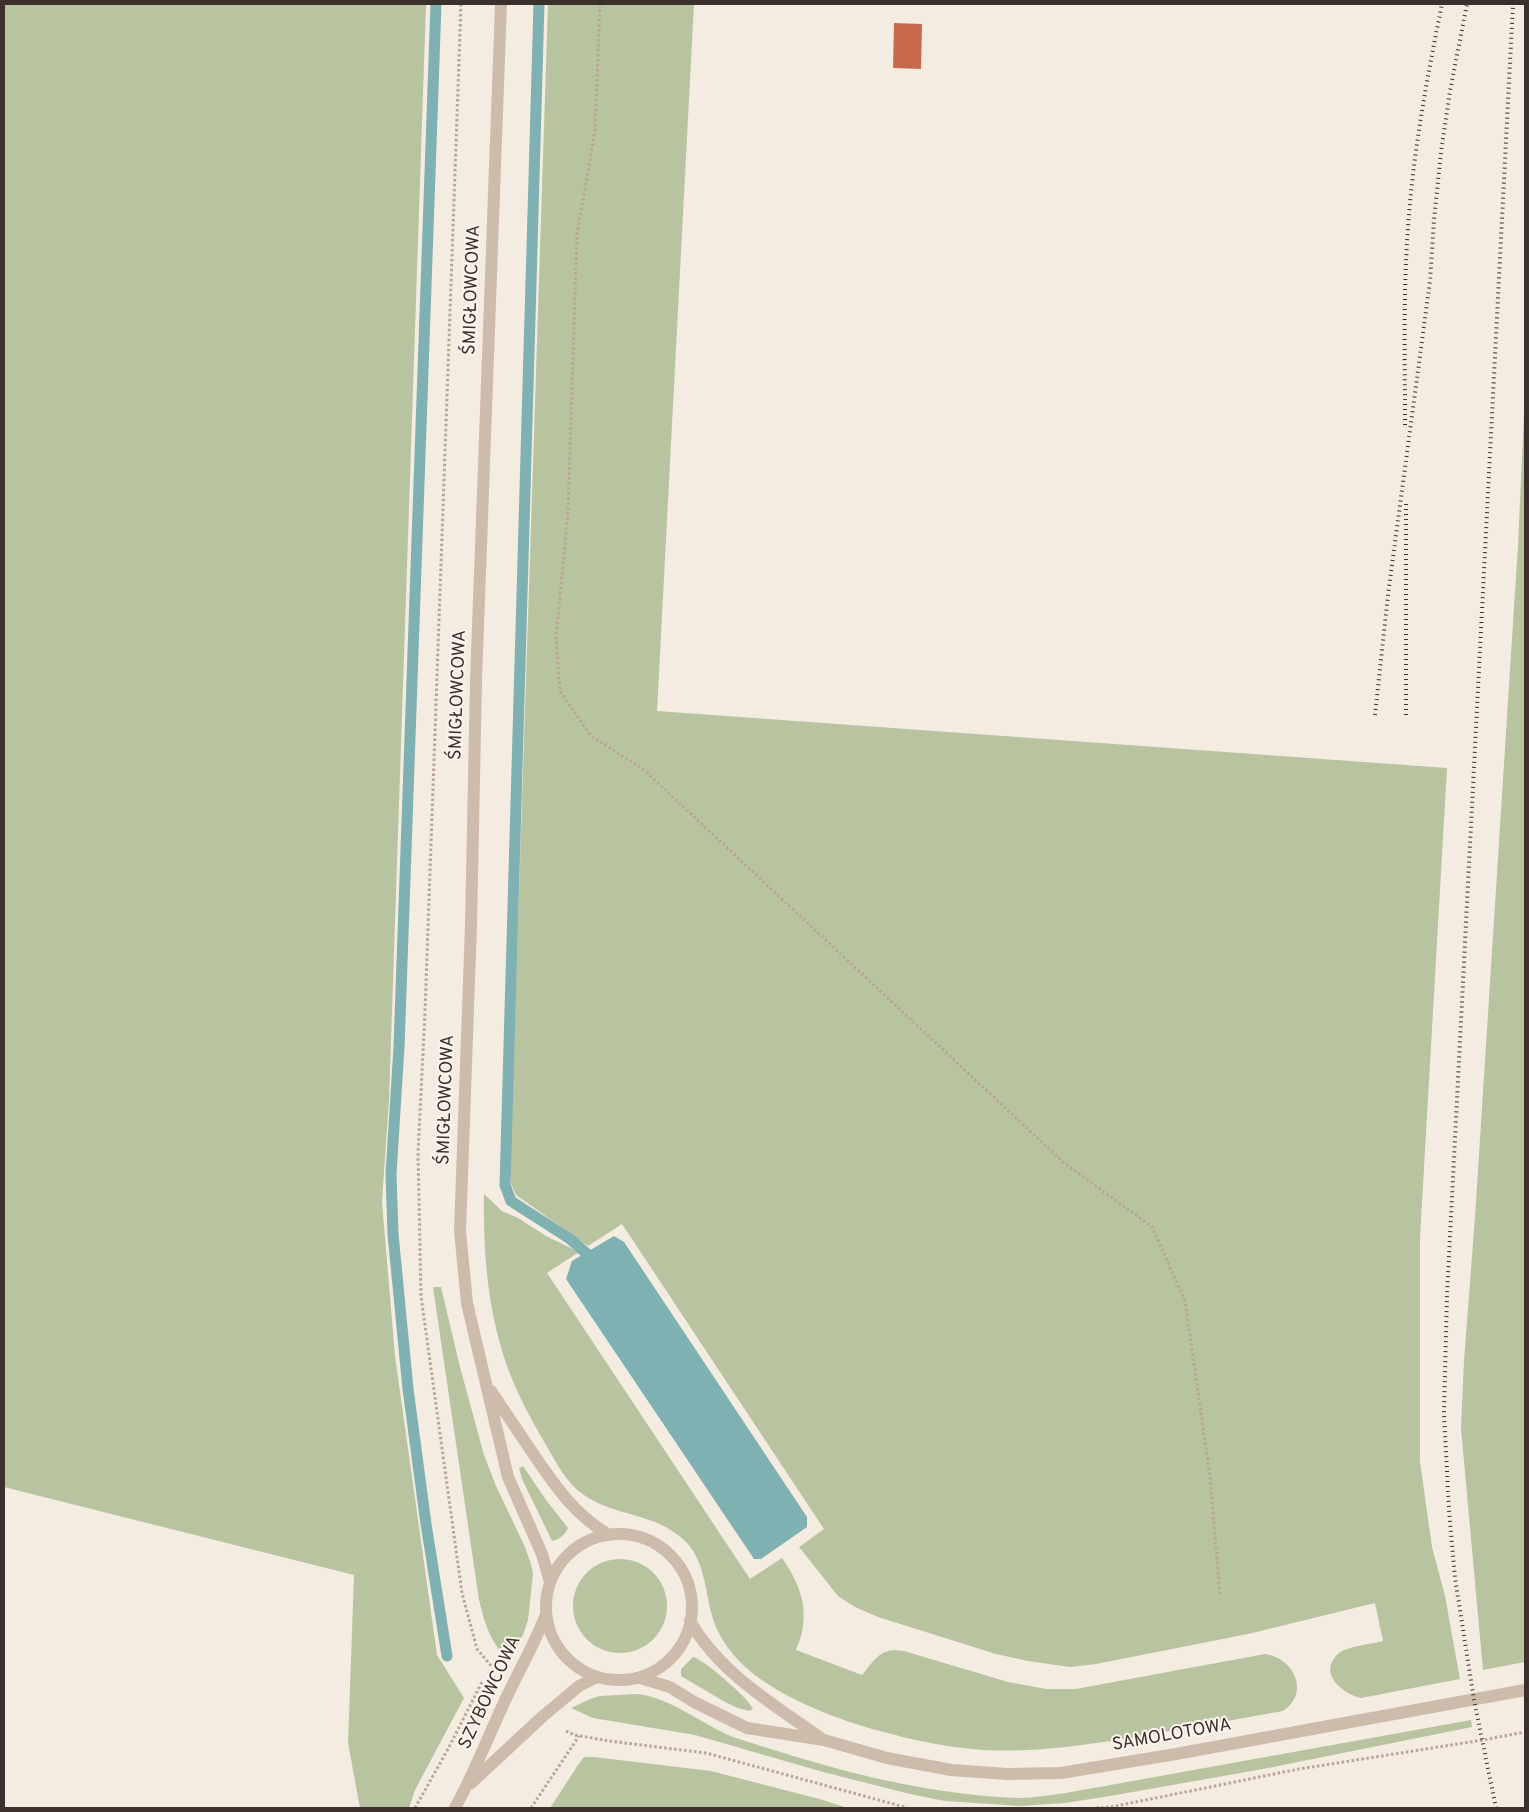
<!DOCTYPE html>
<html>
<head>
<meta charset="utf-8">
<style>
	body { margin:0 }
	#map { position:relative; width:1529px; height:1812px; overflow:hidden; background:#f4ebe1; font-family:Overpass,sans-serif }
	canvas { display:block }
	.frame { position:absolute; inset:0; border:5px solid #3b302b; pointer-events:none }
</style>
</head>
<body>
<div id="map">
<canvas width="1529" height="1812"></canvas>
<div class="frame"></div>
</div>
<script>
const ctx = document.querySelector('canvas').getContext('2d');
ctx.lineJoin = 'round';
function paint(path, color) { ctx.fillStyle = color; ctx.fill(path, 'evenodd'); }
function strokePath(path, color, width, dash) { ctx.strokeStyle = color; ctx.lineWidth = width; ctx.lineCap = dash ? 'butt' : 'round'; ctx.setLineDash(dash || []); ctx.stroke(path); }
function label(font, color, halo, rows, align = 'center') {
  ctx.font = font + ' Overpass,sans-serif'; ctx.lineWidth = 4; ctx.setLineDash([]); ctx.textBaseline = 'middle'; ctx.strokeStyle = halo; ctx.fillStyle = color; for (const [text, x, y, turn = 0] of rows) {
    ctx.save(); ctx.translate(x, y); ctx.rotate((+turn || 0) * Math.PI / 180); ctx.textAlign = isNaN(turn) ? turn : align; if (halo) ctx.strokeText(text, 0, 0); ctx.fillText(text, 0, 0); ctx.restore();
  }
}
paint(new Path2D(`
	M4 4H426L389 1100 382 1202 395 1356 437 1655 464 1698 415 1790 409 1808H360L348 1743 354 1575 4 1487Z
	M548 4H694L657 711 1447 768 1420 1237V1462L1432 1547 1445 1596 1460 1679 1361 1698C1343 1694 1317 1673 1338 1654 1347 1646 1372 1644 1383 1641L1375 1603 1248 1634 1096 1664 1070 1667 1028 1661 996 1654 878 1617 855 1607 838 1596 799 1547 824 1529 622 1224 588 1246 516 1195 511 1184 510 1169Z
	M1525 392V1662L1483 1670 1461 1428 1464 1361 1475 1217 1518 545Z
	M484 1194 502 1211 518 1218 546 1236 579 1252 547 1273 750 1579 782 1558C798 1581 808 1604 802 1632 801 1638 798 1644 796 1650L862 1675C876 1658 881 1647 904 1651L1008 1682 1046 1689H1076L1265 1654C1295 1658 1310 1694 1283 1711 1238 1719 1193 1727 1148 1735 1093 1744 1038 1753 983 1750 941 1747 899 1737 859 1725 823 1714 770 1691 743 1665 728 1650 716 1633 711 1612 704 1584 704 1554 678 1535 650 1513 612 1515 584 1495 565 1482 555 1460 543 1440 531 1419 519 1397 510 1374 488 1316 483 1255 484 1194Z
	M433 1287H441L460 1367 484 1455 496 1486 525 1547 531 1564 533 1574 528 1620 523 1635 507 1660C489 1638 486 1627 479 1600Z
	M523 1466 546 1500 568 1528C564 1536 560 1539 552 1541L522 1479 520 1471 519 1468Z
	M573 1606a47 47 0 1 1 94 0a47 47 0 1 1-94 0Z
	M693 1657C702 1658 751 1700 753 1709L749 1711 738 1708 725 1702 681 1676V1669Z
	M637 1694C670 1697 701 1724 733 1737 750 1743 769 1748 787 1754 861 1777 939 1795 1017 1798 1033 1798 1050 1795 1066 1793L1471 1720 1472 1727 1263 1769 1110 1796 1065 1803 1020 1806 945 1801 910 1794 823 1772 695 1735 593 1718 571 1708 590 1699 600 1696Z
	M584 1757H594L711 1771 823 1800 847 1808H550L578 1765Z`), '#b8c4a0');
paint(new Path2D(`
	M614 1236 624 1242 807 1517V1527L761 1559H754L566 1279 572 1261Z`), '#7fb0b2');
strokePath(new Path2D(`
	M436 4 399 1047 391 1174 393 1234 408 1389 426 1524 447 1656
	M539 4 505 1185 511 1201 570 1239 586 1253`), '#7fb0b2', 11);
paint(new Path2D(`
	M894 23 922 24 921 69 893 68Z`), '#c8694b');
strokePath(new Path2D(`
	M461 4 425 1012 418 1153 421 1296 462 1593 477 1649 492 1667
	M600 4 595 131 577 234 568 512 556 638 560 691 590 735 644 770 1063 1162 1152 1227 1185 1301 1210 1476 1220 1597
	M566 1731 575 1735 609 1741 706 1753 908 1808
	M415 1808 448 1749 483 1680
	M531 1808 579 1736
	M1096 1808 1111 1807 1299 1769 1483 1740 1525 1732`), '#b9a596', 3, [2.5, 2.5]);
strokePath(new Path2D(`
	M471 1783 542 1717 579 1686 597 1677
	M455 1808C476 1770 491 1729 510 1690 522 1665 536 1641 546 1614`), '#cdbbac', 12);
strokePath(new Path2D(`
	M501 4 476 681 471 926 460 1231 467 1303 508 1477 542 1554 550 1582
	M491 1391C505 1412 520 1434 534 1455 556 1487 574 1514 609 1535
	M546 1607a73 73 0 1 1 146 0a73 73 0 1 1-146 0Z
	M690 1621C719 1673 775 1705 822 1739
	M640 1678 670 1687 694 1702 747 1728 824 1740 887 1758 951 1770 1007 1774 1061 1773 1176 1754 1525 1690`), '#cdbbac', 12);
strokePath(new Path2D(`
	M1405 425C1405 360 1403 294 1408 228 1413 153 1427 78 1442 4
	M1375 715 1388 595 1430 281 1434 220 1441 152 1450 91 1467 4
	M1406 715V503
	M1496 1808 1474 1700 1455 1578 1449 1510 1444 1413 1447 1295 1513 4`), '#3b302b', 4, [1, 4]);
label('18px', '#3b302b', '#fbf5ee', [
	["ŚMIGŁOWCOWA",473,290,-88],
	["ŚMIGŁOWCOWA",459,695,-88],
	["ŚMIGŁOWCOWA",447,1100,-88],
	["SZYBOWCOWA",491,1693,-65],
	["SAMOLOTOWA",1172,1736,-10]
]);
</script>
</body>
</html>
